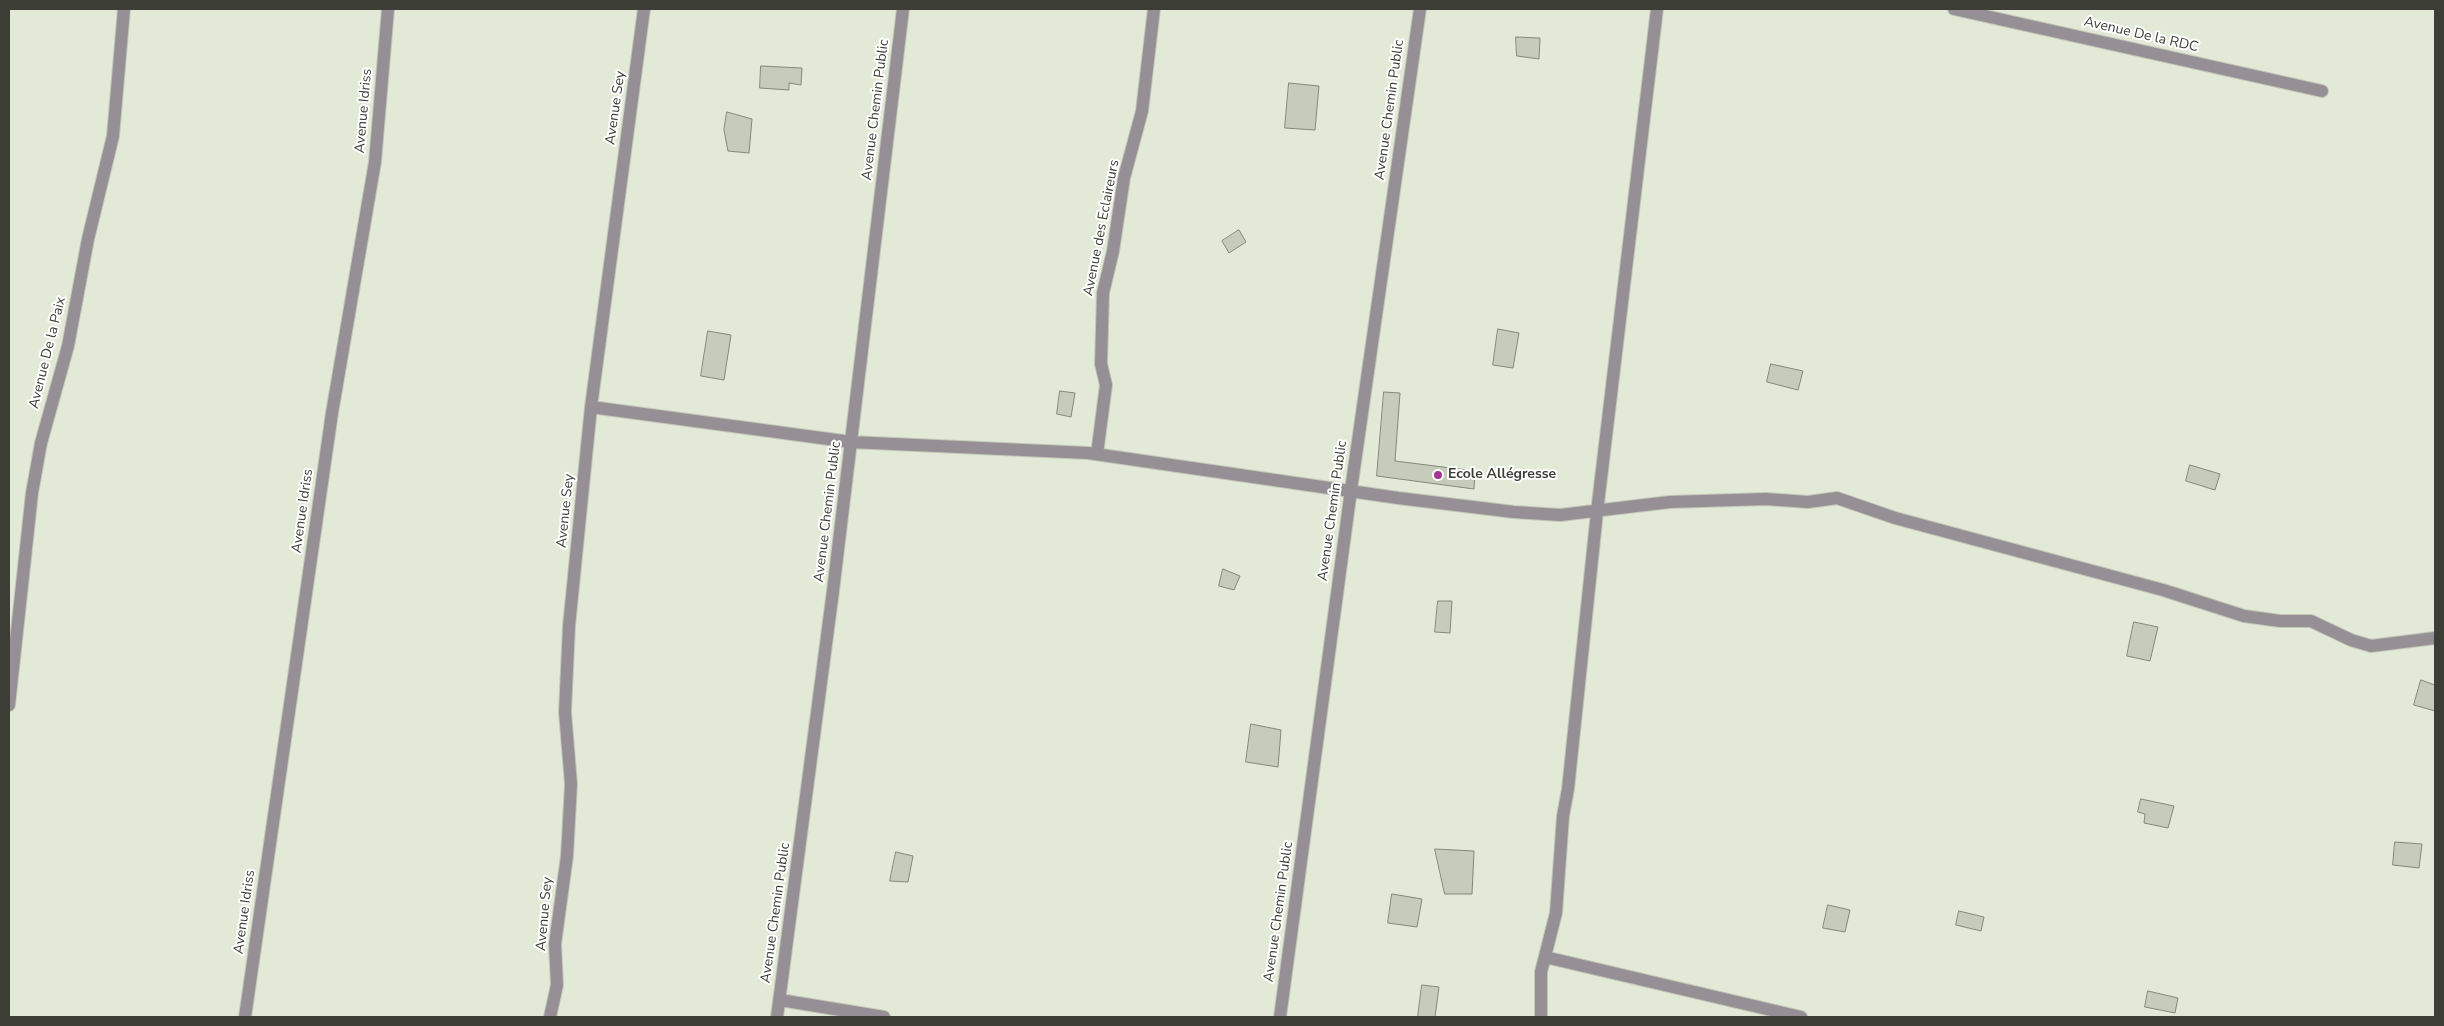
<!DOCTYPE html>
<html>
<head>
<meta charset="utf-8">
<style>
	body { margin:0 }
	#map { position:relative; width:2444px; height:1026px; overflow:hidden; background:#e3e9d7; font-family:"Nunito Sans",sans-serif }
	canvas { display:block }
	.frame { position:absolute; inset:0; border:10px solid #3c3e36; pointer-events:none }
</style>
</head>
<body>
<div id="map">
<canvas width="2444" height="1026"></canvas>
<div class="frame"></div>
</div>
<script>
const ctx = document.querySelector('canvas').getContext('2d');
ctx.lineJoin = 'round';
function paint(path, color) { ctx.fillStyle = color; ctx.fill(path, 'evenodd'); }
function strokePath(path, color, width, dash) { ctx.strokeStyle = color; ctx.lineWidth = width; ctx.lineCap = dash ? 'butt' : 'round'; ctx.setLineDash(dash || []); ctx.stroke(path); }
function label(font, color, halo, rows, align = 'center') {
  ctx.font = font + ' "Nunito Sans",sans-serif'; ctx.lineWidth = 4; ctx.setLineDash([]); ctx.textBaseline = 'middle'; ctx.strokeStyle = halo; ctx.fillStyle = color; for (const [text, x, y, turn = 0] of rows) {
    ctx.save(); ctx.translate(x, y); ctx.rotate((+turn || 0) * Math.PI / 180); ctx.textAlign = isNaN(turn) ? turn : align; if (halo) ctx.strokeText(text, 0, 0); ctx.fillText(text, 0, 0); ctx.restore();
  }
}
const building = new Path2D(`
	M1516 37 1540 38 1539 59 1517 56Z
	M761 66 802 68 801 85 789 83V90L760 88Z
	M1289 83 1319 86 1315 130 1285 128Z
	M727 112 752 119 749 153 728 151 724 130Z
	M1239 230 1246 242 1229 253 1222 241Z
	M1498 329 1519 333 1513 368 1493 365Z
	M708 331 731 335 724 380 701 376Z
	M1771 364 1803 371 1798 390 1767 382Z
	M1060 391 1075 393 1071 417 1057 414Z
	M1384 392 1400 393 1395 461 1475 471 1474 489 1377 476Z
	M2190 465 2220 474 2215 490 2186 481Z
	M1223 569 1240 576 1234 590 1219 586Z
	M1438 601H1452L1450 633 1435 632Z
	M2134 622 2158 627 2150 661 2127 656Z
	M2421 680 2435 685V711L2414 705Z
	M1251 724 1281 730 1278 767 1246 762Z
	M2141 799 2174 806 2168 828 2144 823 2145 814 2138 812Z
	M2395 842 2422 844 2419 868 2393 865Z
	M1435 849 1474 851 1472 894H1445Z
	M896 852 913 856 908 882 890 881Z
	M1392 894 1422 899 1417 927 1388 923Z
	M1828 905 1850 910 1845 932 1823 928Z
	M1959 911 1984 917 1981 931 1956 925Z
	M1422 985 1439 987 1435 1017H1418Z
	M2148 991 2178 998 2175 1013 2145 1007Z`);
paint(building, '#c7ccba');
strokePath(building, '#838877', 1);
const minor = new Path2D(`
	M1954 9 2322 91
	M591 407 851 442 1088 453 1398 498 1514 512 1560 515 1670 502 1766 499 1808 502 1837 498 1895 518 2163 590 2244 616 2280 621H2311L2351 640 2371 646 2435 638
	M1097 454 1106 385 1101 364 1103 293 1113 251 1124 178 1142 111 1154 9
	M9 705 32 493 41 443 68 346 88 239 113 136 124 9
	M1545 957 1801 1017
	M780 1000 884 1017
	M245 1017 332 413 375 162 388 9
	M550 1017 557 985 555 944 567 856 571 784 565 712 569 626 591 407 644 9
	M777 1017 833 591 903 9
	M1280 1017 1351 490 1420 9
	M1541 1017V972L1556 913 1563 816 1568 789 1597 512 1657 9`);
strokePath(minor, '#c2c7b7', 14);
strokePath(minor, '#968f95', 12);
for (const [x, y, r, color] of [
	[1438,475,5,"#a43593"]
]) { const dot = new Path2D(); dot.arc(x, y, r, 0, 2 * Math.PI); ctx.fillStyle = color; ctx.fill(dot); strokePath(dot, '#fff', 2); }
label('14px', '#3c3e36', '#fff', [
	["Avenue De la RDC",2141,35,13],
	["Avenue Sey",616,108,-82],
	["Avenue Chemin Public",876,110,-83],
	["Avenue Chemin Public",1390,110,-82],
	["Avenue Idriss",364,111,-85],
	["Avenue des Eclaireurs",1102,228,-79],
	["Avenue De la Paix",48,353,-76],
	["Avenue Idriss",303,511,-82],
	["Avenue Sey",566,511,-84],
	["Avenue Chemin Public",1333,511,-82],
	["Avenue Chemin Public",828,512,-83],
	["Avenue Idriss",245,912,-82],
	["Avenue Chemin Public",1279,912,-82],
	["Avenue Chemin Public",776,913,-82],
	["Avenue Sey",545,914,-85]
]);
label('bold 14px', '#3c3e36', '#fff', [
	["Ecole Allégresse",1448,475]
], 'left');
</script>
</body>
</html>
